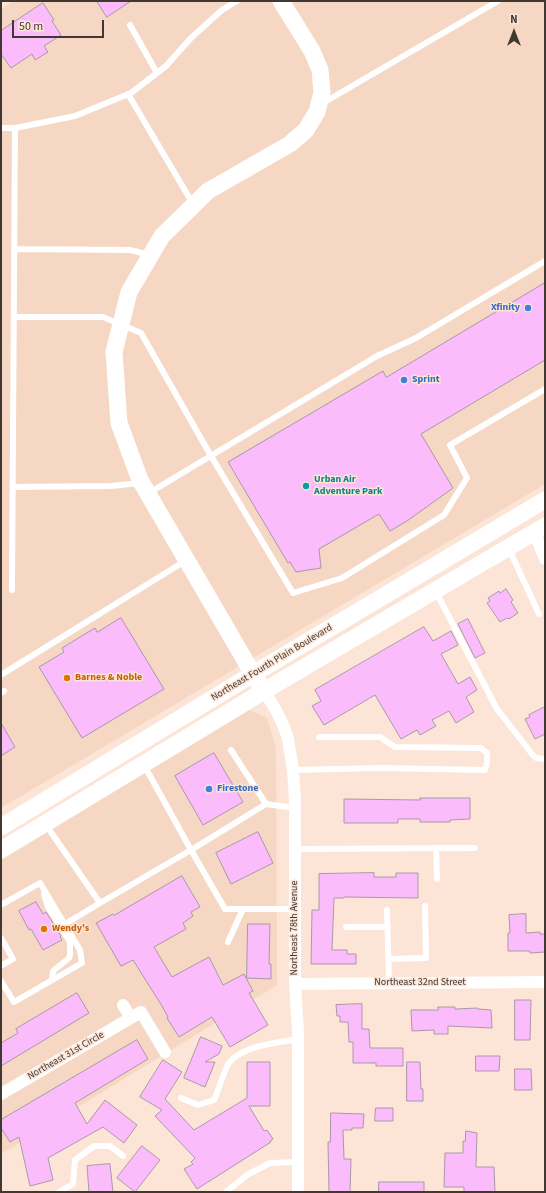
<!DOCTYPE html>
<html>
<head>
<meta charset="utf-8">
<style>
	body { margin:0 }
	#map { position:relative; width:546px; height:1193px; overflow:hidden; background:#fce4d6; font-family:"Source Sans 3",sans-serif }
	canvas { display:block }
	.frame { position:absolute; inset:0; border:2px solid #423832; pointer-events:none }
	.north { position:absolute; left:494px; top:12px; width:40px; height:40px; -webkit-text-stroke:3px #fce4d6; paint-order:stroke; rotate:0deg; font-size:11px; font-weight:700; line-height:16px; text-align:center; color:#423832 }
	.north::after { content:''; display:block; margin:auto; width:14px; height:18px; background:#423832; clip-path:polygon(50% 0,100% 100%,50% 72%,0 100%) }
	.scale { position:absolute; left:12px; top:20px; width:92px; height:18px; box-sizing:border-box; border:2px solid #423832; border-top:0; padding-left:5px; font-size:12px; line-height:14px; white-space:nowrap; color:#423832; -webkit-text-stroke:3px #fce4d6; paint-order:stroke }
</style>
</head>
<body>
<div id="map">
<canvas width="546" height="1193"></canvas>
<div class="frame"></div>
<div class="north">N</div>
<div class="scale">50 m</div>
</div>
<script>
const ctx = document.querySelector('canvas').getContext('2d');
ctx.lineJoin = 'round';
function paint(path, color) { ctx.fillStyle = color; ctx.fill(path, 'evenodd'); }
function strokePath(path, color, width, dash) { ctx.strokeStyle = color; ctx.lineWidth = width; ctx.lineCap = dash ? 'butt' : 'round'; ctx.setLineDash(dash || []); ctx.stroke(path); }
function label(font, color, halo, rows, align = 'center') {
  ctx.font = font + ' "Source Sans 3",sans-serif'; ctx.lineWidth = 3; ctx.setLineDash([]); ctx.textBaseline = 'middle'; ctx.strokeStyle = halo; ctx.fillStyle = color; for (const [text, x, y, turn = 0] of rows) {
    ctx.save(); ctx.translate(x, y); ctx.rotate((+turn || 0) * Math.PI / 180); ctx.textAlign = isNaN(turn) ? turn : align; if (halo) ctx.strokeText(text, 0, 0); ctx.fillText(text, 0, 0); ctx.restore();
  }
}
paint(new Path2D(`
	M13 1H545V484L1 808V9Z
	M250 710 267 718 276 748 277 985 3 1153 1 1148V860Z`), '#f5d7c4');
const building = new Path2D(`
	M97 1H131L107 17Z
	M43 3 54 20 52 21 61 35 44 46 48 52 35 60 32 54 11 68 1 54V31Z
	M545 283V360L421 434 453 488 407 521 390 531 379 514 319 549 321 568 296 572 290 562 288 563 228 462 383 371 386 377Z
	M506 589 513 600 511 602 518 613 509 619 507 618 500 622 487 603 490 601 488 598 499 591 500 593Z
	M121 618 164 689 82 738 39 667 64 652 62 648 95 628 97 632Z
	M468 619 485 653 475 658 458 624Z
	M424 627 433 641 451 631 458 645 441 654 458 684 470 677 477 690 466 697 474 712 456 723 449 711 432 720 436 726 420 735 417 730 401 739 375 695 324 725 312 706 321 701 315 690Z
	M545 707V734L535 739 525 719 530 717 529 715Z
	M1 723 15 747 1 756Z
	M214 753 243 802 203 825 175 776Z
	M420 798H470V819L450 820V822H420V819H398V823H344V799L420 800Z
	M258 832 273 863 231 884 216 853Z
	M374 873V877H396V873H418V898L344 897V898H334L332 950H347V954H356V964H311L312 910H319V874Z
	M182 876 200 907 191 912 193 916 183 923 186 929 154 947 172 977 209 957 223 985 244 974 253 991 249 993 268 1025 230 1047 212 1017 179 1037 167 1018 168 1017 162 1006 133 960 121 966 96 923 113 914 114 915Z
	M36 902 43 914 46 912 61 936 60 937 62 940 43 950 31 929 29 930 19 911Z
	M526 914V933L540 932V934H545V952L530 953V951H508V933H510L509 915Z
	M248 924H270L269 964H271V979L247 978Z
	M77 993 89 1013 1 1066V1043L18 1033 16 1029Z
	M515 1000H531L530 1040H515Z
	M362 1004V1029H369L370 1048H403V1066H376V1063H353V1042H349L348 1022H340V1016H337L336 1005Z
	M438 1007H455V1009L478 1008V1009L491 1010 492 1028 448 1026V1034H434V1030L412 1031 411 1010H438Z
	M201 1037 222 1046 219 1054 205 1062H215L205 1087 184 1078Z
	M137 1040 148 1059 75 1103 87 1124 105 1100 137 1125 124 1143 103 1127 48 1158 53 1180 30 1186 19 1137 10 1142 1 1128V1120Z
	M476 1056H500L499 1071H476Z
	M163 1060 182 1072 165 1099 194 1130 247 1098V1062H270V1106H249L264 1131 267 1130 273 1139 270 1141 271 1142 197 1189 184 1169 193 1164 191 1162 195 1158 155 1116 162 1110 140 1097Z
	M407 1062H420L421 1089H423V1101H407Z
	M515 1069H531L532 1090H515Z
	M376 1108H393V1121H375Z
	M331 1113 364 1114 363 1128H352V1130H343L344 1159H351L350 1192H329L328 1142H330Z
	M466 1131 477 1133 476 1167H494L495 1192H464V1187H444L445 1153H463V1141H465Z
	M142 1146 160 1160 135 1192 117 1178Z
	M110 1164 113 1192H89L87 1166Z
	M379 1182H424V1192H379Z`);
paint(building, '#fabcfb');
strokePath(building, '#aa98aa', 1);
strokePath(new Path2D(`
	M130 25 157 73
	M128 94 193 204
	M323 103 498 1
	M1 128H15L75 116 131 93 166 66 191 38 222 10 237 1
	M14 249 130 250 150 255
	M14 317H103L141 333 211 456 293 593 342 578 444 515 467 478 450 445 545 389
	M13 487 111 486 140 483
	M149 493 377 356 416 338 545 261
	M509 549 539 614
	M12 590 15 128
	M436 592 497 709 532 754 536 758 545 759
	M1 675 185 561
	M1 693 4 691
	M231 750 266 804
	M293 770 381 768 485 770 487 763V753L481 748 395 747 380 737H319
	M295 808 266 804 191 850 225 909H295
	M46 825 100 903 191 850 144 765
	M436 848 437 879
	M295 849 475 848
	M44 894 48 907 70 942V955L69 958 53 971 52 980
	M1 905 40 883
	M387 910 389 983
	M65 924 100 903
	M346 927H388
	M1 938 13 959 1 966
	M228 942 243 909
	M388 959 426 958 425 906
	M1 981 14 1002 82 963 80 950 40 883
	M181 1098 198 1105 214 1100C218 1092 225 1068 229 1063 243 1045 277 1043 298 1039
	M59 1192 73 1184 75 1160 94 1146H110L123 1156
	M226 1192 247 1175 270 1163 298 1162`), '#fff', 6);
strokePath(new Path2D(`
	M534 532 545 559
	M264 691 276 710 284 727 288 739 293 770 295 801V984L298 1031V1192
	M295 984 545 982
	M123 1005 131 1018
	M1 1094 141 1012 165 1052`), '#fff', 12);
strokePath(new Path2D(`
	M264 691 253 674 140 480 119 423 114 352 129 292 162 236 208 191 290 144 306 130 317 112 322 92 320 70 312 51 281 1
	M1 827 253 674 545 500
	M1 850 264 691 545 526`), '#fff', 17);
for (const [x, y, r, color] of [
	[528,308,4,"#3f7fe0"],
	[404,380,4,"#3f7fe0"],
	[306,486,4,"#0f9aa8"],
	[67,678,4,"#e8710a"],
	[209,789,4,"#3f7fe0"],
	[44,929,4,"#e8710a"]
]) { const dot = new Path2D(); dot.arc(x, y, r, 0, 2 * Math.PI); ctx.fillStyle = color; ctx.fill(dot); strokePath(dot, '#fce4d6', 1.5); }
label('bold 10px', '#366cbe', '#fce4d6', [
	["Xfinity",520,308,"right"],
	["Sprint",412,380],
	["Firestone",217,789]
], 'left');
label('bold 10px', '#0d838f', '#fce4d6', [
	["Urban Air",314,480],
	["Adventure Park",314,492]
], 'left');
label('10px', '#423832', '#fce4d6', [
	["Northeast Fourth Plain Boulevard",272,663,-31],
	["Northeast 78th Avenue",295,928,-90],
	["Northeast 32nd Street",420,983],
	["Northeast 31st Circle",66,1056,-30]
]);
label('bold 10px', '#c56008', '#fce4d6', [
	["Barnes & Noble",75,678],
	["Wendy's",52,929]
], 'left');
</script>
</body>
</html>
